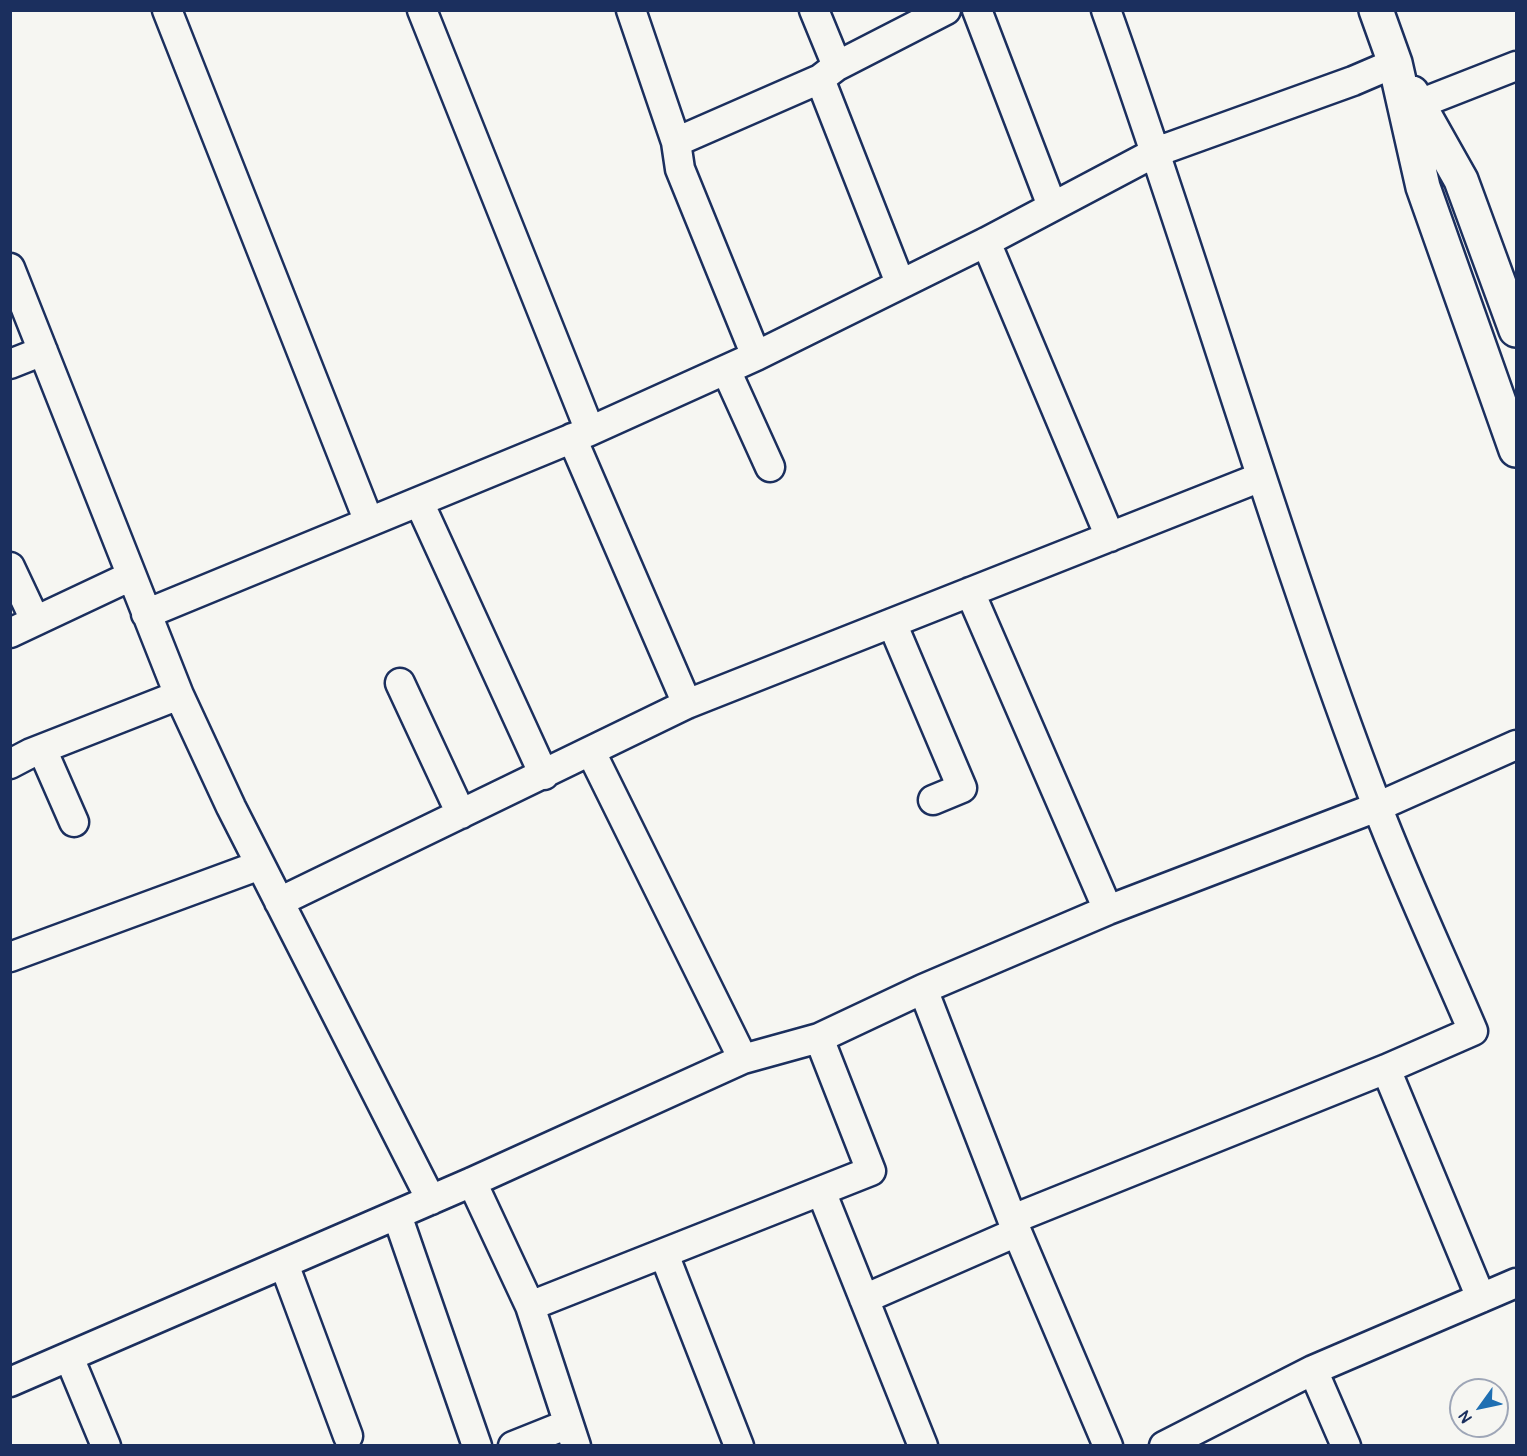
<!DOCTYPE html>
<html>
<head>
<meta charset="utf-8">
<style>
	body { margin:0 }
	#map { position:relative; width:1527px; height:1456px; overflow:hidden; background:#f6f6f2; font-family:Pangolin,sans-serif }
	canvas { display:block }
	.frame { position:absolute; inset:0; border:12px solid #1b2f5e; pointer-events:none }
	.north { position:absolute; left:1449px; top:1378px; width:60px; height:60px; box-sizing:border-box; background:#f6f6f2; border:2px solid #9ea6b7; border-radius:50%; rotate:237deg; font-size:16px; font-weight:700; line-height:24px; text-align:center; color:#1b2f5e }
	.north::after { content:''; display:block; margin:auto; width:21px; height:27px; background:#1f6fb2; clip-path:polygon(50% 0,100% 100%,50% 72%,0 100%) }
</style>
</head>
<body>
<div id="map">
<canvas width="1527" height="1456"></canvas>
<div class="frame"></div>
<div class="north">N</div>
</div>
<script>
const ctx = document.querySelector('canvas').getContext('2d');
ctx.lineJoin = 'round';
function strokePath(path, color, width, dash) { ctx.strokeStyle = color; ctx.lineWidth = width; ctx.lineCap = dash ? 'butt' : 'round'; ctx.setLineDash(dash || []); ctx.stroke(path); }
const minor = new Path2D(`
	M167 10 369 522
	M422 10 590 431
	M631 10 676 142 680 169 756 356
	M814 10 837 66
	M977 10 1052 206
	M820 79 900 283
	M1419 104 1516 66
	M676 142 820 79 837 66 946 10
	M986 242 1110 537
	M10 268 179 695 231 807 431 1200
	M10 364 43 351
	M726 370 770 467
	M572 438 687 704
	M419 502 544 775
	M10 567 35 620
	M970 592 1108 910
	M146 614 590 431 756 356 986 242 1156 152 1353 81 1395 63
	M892 623 962 788 933 800
	M10 633 131 576
	M400 683 461 814
	M42 749 74 822
	M591 752 743 1059
	M10 764 31 753 179 695
	M279 902 687 704 1261 477
	M10 957 260 865
	M923 989 1017 1232 1108 1446
	M1386 1069 1481 1298
	M472 1182 530 1306 576 1446
	M821 1191 923 1446
	M397 1215 477 1446
	M1013 1219 1386 1069 1473 1031C1441 956 1406 882 1377 806 1277 544 1200 274 1106 10
	M664 1254 739 1446
	M284 1264 348 1436
	M864 1299 1017 1232
	M530 1306 871 1171 819 1038
	M69 1357 106 1446
	M1313 1370 1346 1446
	M10 1382 472 1182 743 1059 819 1038 923 989 1108 910 1377 807 1516 745
	M513 1446 568 1424
	M1164 1446 1313 1370 1516 1283`);
const tertiary = new Path2D(`
	M1376 10 1395 63 1423 187 1516 450
	M1412 93 1461 180 1516 330`);
strokePath(minor, '#1b2f5e', 33);
strokePath(tertiary, '#1b2f5e', 38);
strokePath(minor, '#f6f6f2', 28);
strokePath(tertiary, '#f6f6f2', 33);
</script>
</body>
</html>
